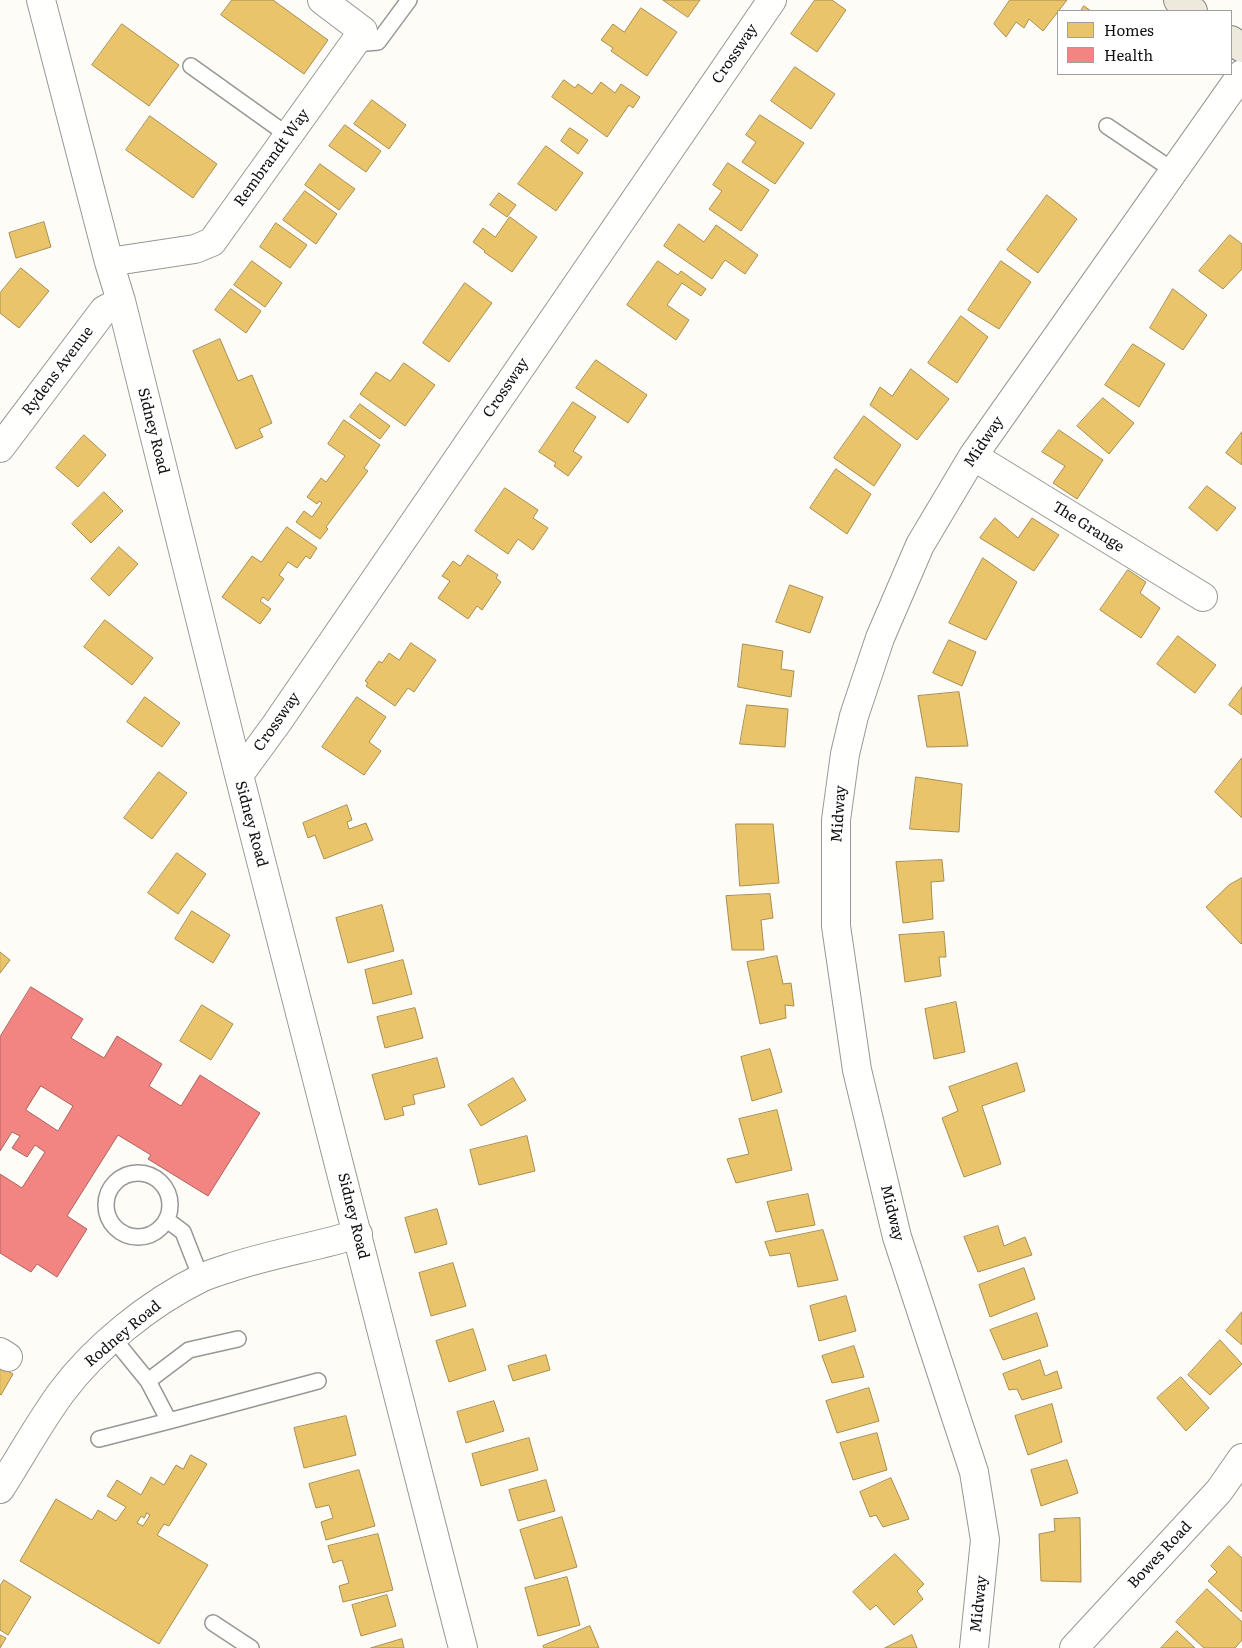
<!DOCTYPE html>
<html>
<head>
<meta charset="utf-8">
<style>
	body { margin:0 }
	#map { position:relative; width:1242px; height:1648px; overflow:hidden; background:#fdfcf7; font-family:Literata,serif }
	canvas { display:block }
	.legend { position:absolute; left:1057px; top:10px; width:175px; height:65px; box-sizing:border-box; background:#fff; border:1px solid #a0a0a0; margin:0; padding:6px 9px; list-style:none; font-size:15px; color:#111 }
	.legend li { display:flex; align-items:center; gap:10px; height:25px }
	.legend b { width:25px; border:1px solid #a0a0a0 }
</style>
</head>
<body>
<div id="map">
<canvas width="1242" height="1648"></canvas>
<ul class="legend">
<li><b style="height:14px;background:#e9c46a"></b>Homes</li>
<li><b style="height:14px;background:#f28482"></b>Health</li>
</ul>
</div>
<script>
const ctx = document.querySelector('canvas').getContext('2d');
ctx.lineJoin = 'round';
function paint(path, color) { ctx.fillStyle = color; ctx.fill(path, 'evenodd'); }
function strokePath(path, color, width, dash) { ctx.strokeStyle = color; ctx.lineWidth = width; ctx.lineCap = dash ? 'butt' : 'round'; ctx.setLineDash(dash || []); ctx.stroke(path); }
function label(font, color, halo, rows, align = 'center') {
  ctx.font = font + ' Literata,serif'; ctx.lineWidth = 5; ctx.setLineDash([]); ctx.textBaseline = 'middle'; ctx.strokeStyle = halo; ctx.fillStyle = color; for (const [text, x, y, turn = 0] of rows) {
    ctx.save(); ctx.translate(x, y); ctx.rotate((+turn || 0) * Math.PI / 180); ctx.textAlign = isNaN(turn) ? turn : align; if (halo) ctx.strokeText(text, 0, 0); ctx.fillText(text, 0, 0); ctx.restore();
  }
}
const homes = new Path2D(`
	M232 0H273L328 40 304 74 221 15Z
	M663 0H700L688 17Z
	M815 0H832L846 10 817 52 791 34Z
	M1010 0H1067L1043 31 1029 19 1024 28 1016 22 1006 37 994 24Z
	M1084 6 1091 11H1081Z
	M641 8 677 32 647 76 611 51 613 48 601 40 613 24 624 32Z
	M122 24 179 65 149 106 92 65Z
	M795 67 835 94 811 129 771 101Z
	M564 80 575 88 578 84 592 94 601 82 615 93 621 84 640 97 633 108 629 105 607 137 552 97Z
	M372 100 406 125 389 149 354 124Z
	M760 115 804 143 775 184 742 162 756 142 746 135Z
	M150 116 217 164 193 198 126 150Z
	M345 125 381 151 366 172 329 146Z
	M570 128 588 140 578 154 561 141Z
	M546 146 583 173 556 211 518 184Z
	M728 163 769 190 741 231 709 209 722 191 713 185Z
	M320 164 355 189 339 210 305 185Z
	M305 191 337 214 316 244 283 220Z
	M499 193 516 205 507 217 490 205Z
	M1047 195 1077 219 1038 273 1007 250Z
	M510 217 537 237 512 272 484 252 485 251 473 242 483 228 495 237Z
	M44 222 51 247 16 258 9 233Z
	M276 223 307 245 290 268 260 247Z
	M679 224 704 242 716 225 758 255 745 274 725 260 712 279 664 246Z
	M1230 235 1242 244V269L1223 289 1199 271Z
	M252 261 282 283 265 307 234 285Z
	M658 261 678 275 681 271 706 289 701 296 682 283 667 305 689 320 676 340 627 305Z
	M1001 261 1031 282 999 329 968 310Z
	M21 268 49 291 19 328 0 313V293Z
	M465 283 492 303 449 362 423 343Z
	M231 289 261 311 246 333 215 310Z
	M1173 289 1207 315 1183 350 1150 328Z
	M961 316 988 337 957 383 928 363Z
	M220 339 238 381 252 375 272 423 259 429 263 437 236 449 193 351Z
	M1133 344 1165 364 1139 407 1105 385Z
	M596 360 647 395 628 423 576 388Z
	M404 363 435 385 405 426 360 394 376 372 390 381Z
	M911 369 949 399 917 440 870 405 880 387 892 396Z
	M1103 398 1134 423 1109 454 1077 426Z
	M573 402 596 417 573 451 582 457 568 476 554 466 556 463 539 452Z
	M360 404 390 426 380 439 350 417Z
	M864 416 901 445 874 486 834 458Z
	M344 420 380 445 364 468 368 471 326 527 328 529 320 539 296 522 304 511 312 517 322 503 319 501 317 504 307 497 321 478 326 482 345 456 328 444Z
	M1059 430 1103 460 1077 499 1053 483 1065 466 1042 452Z
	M1242 432V465L1226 453Z
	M84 435 106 455 78 487 56 468Z
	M836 469 871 494 847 534 810 508Z
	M1207 486 1236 508 1217 531 1189 508Z
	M505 488 538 510 533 518 548 528 533 550 518 539 508 554 475 531Z
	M104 492 123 511 91 543 72 524Z
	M995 518 1018 538 1032 518 1059 535 1034 571 980 538Z
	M287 527 317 548 310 559 306 556 297 568 288 562 279 575 284 579 268 601 263 597 260 601 271 609 260 624 222 597 252 556 261 562Z
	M119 547 138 564 109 596 91 579Z
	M468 555 498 575 496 578 501 582 482 610 477 606 468 619 438 598 450 581 442 576 453 561 460 566Z
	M983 558 1017 582 986 640 949 623Z
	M1128 570 1146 582 1140 593 1160 608 1141 638 1100 610Z
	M790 585 823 597 810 633 776 622Z
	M105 620 153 658 132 685 84 647Z
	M1178 636 1216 665 1195 693 1157 664Z
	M949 640 976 652 962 686 933 673Z
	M411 643 436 660 414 692 408 688 395 706 366 686 368 683 365 681 379 661 382 663 389 653 399 660Z
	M743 644 783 651 781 669 794 671 791 697 738 687Z
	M1242 687V715L1229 705Z
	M959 692 968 746 927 747 918 696Z
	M145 697 180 723 162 747 127 722Z
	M357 697 386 717 369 742 381 751 364 775 322 747Z
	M747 705 788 709 785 747 740 744Z
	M1242 758V818L1215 792Z
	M159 772 187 793 152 839 124 818Z
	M916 777 962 784 959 832 910 829Z
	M347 805 352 820 347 822 349 829 366 823 373 840 324 859 315 835 308 838 303 823Z
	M736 824H773L779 883 740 886Z
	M177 853 206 874 178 914 148 893Z
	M942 860 944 881 931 882 933 919 903 923 896 862Z
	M1242 878V943L1241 944 1206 907 1229 885Z
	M770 894 773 918 761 920 764 950H732L726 896Z
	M382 905 394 951 348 963 336 918Z
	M192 911 230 935 213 963 175 939Z
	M944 932 946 957H939L941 976 905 982 899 935Z
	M0 952 10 960 0 973Z
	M777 956 783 984 791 983 794 1006 785 1005 786 1018 760 1024 747 962Z
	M403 960 412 994 373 1004 365 970Z
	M956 1002 965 1052 934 1059 925 1009Z
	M202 1005 233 1024 211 1060 180 1041Z
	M415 1008 423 1038 385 1048 377 1017Z
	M770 1049 782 1092 752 1101 741 1057Z
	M437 1058 445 1087 413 1095 415 1104 402 1107 404 1115 385 1120 372 1075Z
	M1017 1063 1025 1091 982 1106 1001 1164 964 1177 942 1118 958 1111 949 1087Z
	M513 1078 526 1100 481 1126 468 1105Z
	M777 1110 792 1170 736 1183 727 1159 749 1154 739 1119Z
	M527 1136 535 1171 479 1185 470 1150Z
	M808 1194 815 1225 776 1232 767 1202Z
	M437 1209 447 1244 415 1253 405 1218Z
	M998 1226 1004 1246 1025 1237 1032 1255 978 1272 964 1237Z
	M823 1230 838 1280 798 1287 790 1253 770 1256 765 1242Z
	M453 1263 466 1306 431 1316 419 1273Z
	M1024 1268 1035 1299 990 1317 979 1285Z
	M846 1296 856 1331 819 1341 810 1306Z
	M1242 1312V1345L1226 1331Z
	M1037 1313 1048 1346 1003 1360 990 1330Z
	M473 1329 486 1370 449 1382 436 1341Z
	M1220 1340 1242 1364 1210 1395 1188 1375Z
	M854 1346 864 1377 832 1383 822 1356Z
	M546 1355 550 1370 513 1381 508 1366Z
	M1040 1360 1045 1376 1057 1371 1062 1388 1022 1400 1017 1389 1009 1390 1003 1374Z
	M0 1366 13 1374 1 1395 0 1394Z
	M1181 1377 1209 1408 1186 1431 1157 1398Z
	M869 1388 879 1421 837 1433 826 1401Z
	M494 1401 504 1431 466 1443 457 1412Z
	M1052 1404 1062 1442 1028 1455 1015 1416Z
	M346 1416 356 1455 304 1468 294 1428Z
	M877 1433 887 1470 853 1480 840 1443Z
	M529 1438 538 1470 481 1486 472 1454Z
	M191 1455 207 1464 169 1526 164 1524 157 1535 208 1565 159 1644 20 1561 56 1499 92 1520 98 1510 116 1521 126 1507 107 1496 117 1480 141 1495 151 1477 164 1485 176 1465 183 1469ZM147 1513 150 1515 143 1526 137 1523 141 1516 144 1518Z
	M1067 1460 1078 1493 1041 1506 1031 1470Z
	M359 1470 375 1526 326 1540 321 1522 333 1518 329 1505 316 1508 309 1484Z
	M891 1478 909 1519 883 1527 876 1515 870 1517 860 1492Z
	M546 1480 555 1511 518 1521 509 1490Z
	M562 1517 577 1567 535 1579 520 1530Z
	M1080 1518 1081 1582 1041 1581 1039 1534 1055 1531 1054 1519Z
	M378 1534 393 1590 343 1602 339 1586 349 1583 342 1560 333 1563 328 1546Z
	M1229 1546 1242 1558V1612L1208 1581 1217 1572 1211 1566Z
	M895 1554 924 1584 917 1591 923 1599 894 1625 876 1605 870 1610 853 1592Z
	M567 1577 580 1625 538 1636 525 1588Z
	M4 1580 31 1597 8 1635 0 1630V1586Z
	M1207 1589 1242 1622V1640L1235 1648H1204L1176 1622Z
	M387 1595 396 1626 361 1636 352 1605Z
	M590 1626 599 1648H544L543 1646Z
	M1177 1631 1195 1648H1161Z
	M0 1635 6 1638 0 1648Z
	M912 1635 917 1648H885Z
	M402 1639 404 1648H371Z`);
paint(homes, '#e9c46a');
strokePath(homes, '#a88e4f', 1);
const health = new Path2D(`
	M31 987 83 1019 71 1038 104 1058 117 1036 162 1064 149 1086 181 1106 200 1075 260 1113 208 1196 148 1159 151 1155 118 1135 67 1216 87 1229 57 1277 37 1264 31 1272 0 1253V1174L22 1188 45 1152 35 1145 27 1157 12 1148 20 1136 12 1132 0 1151V1037ZM41 1086 73 1106 58 1131 26 1110Z`);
paint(health, '#f28482');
strokePath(health, '#ae6260', 1);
const service = new Path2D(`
	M355 44 378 42 409 0
	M191 66 289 136
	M1107 126 1174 171
	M106 1205a32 32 0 1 1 64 0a32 32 0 1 1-64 0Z
	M167 1220 183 1232 201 1278
	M113 1338 148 1381 189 1350 238 1339
	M148 1381 169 1421 318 1381
	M99 1439 169 1421
	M213 1623 251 1648`);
const minor = new Path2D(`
	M41 0 109 262 121 301 239 775 463 1648
	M109 262 195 249 212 242 363 31 322 0
	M0 448 104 310 121 301
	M973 456 1203 597
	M239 775 277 723 772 0
	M0 1352 8 1357
	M0 1489C20 1458 39 1423 61 1393 95 1347 150 1303 201 1278 210 1274 220 1271 229 1268 271 1254 315 1247 358 1234
	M974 1648 985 1540 974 1472 897 1237 857 1070 836 926V820L845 754 854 716 880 638 920 545 973 456 1242 74
	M1074 1648 1219 1491 1242 1458`);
const primary = new Path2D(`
	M1178 0 1193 11
	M1231 40 1242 48`);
strokePath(service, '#979795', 18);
strokePath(minor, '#979795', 30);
strokePath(primary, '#858482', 30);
strokePath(service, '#fffffe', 15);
strokePath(minor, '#fffffe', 28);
strokePath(primary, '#ede9dc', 28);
label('15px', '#111', '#fff', [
	["Crossway",735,54,-56],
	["Rembrandt Way",272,158,-54],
	["Rydens Avenue",58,371,-53],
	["Crossway",506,388,-56],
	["Sidney Road",153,431,76],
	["Midway",984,442,-56],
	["The Grange",1088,527,32],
	["Crossway",277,722,-55],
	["Midway",839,814,-86],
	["Sidney Road",251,824,75],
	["Midway",892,1213,76],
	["Sidney Road",353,1216,76],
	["Rodney Road",123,1334,-40],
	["Bowes Road",1160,1555,-47],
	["Midway",979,1604,-84]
]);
</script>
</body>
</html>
